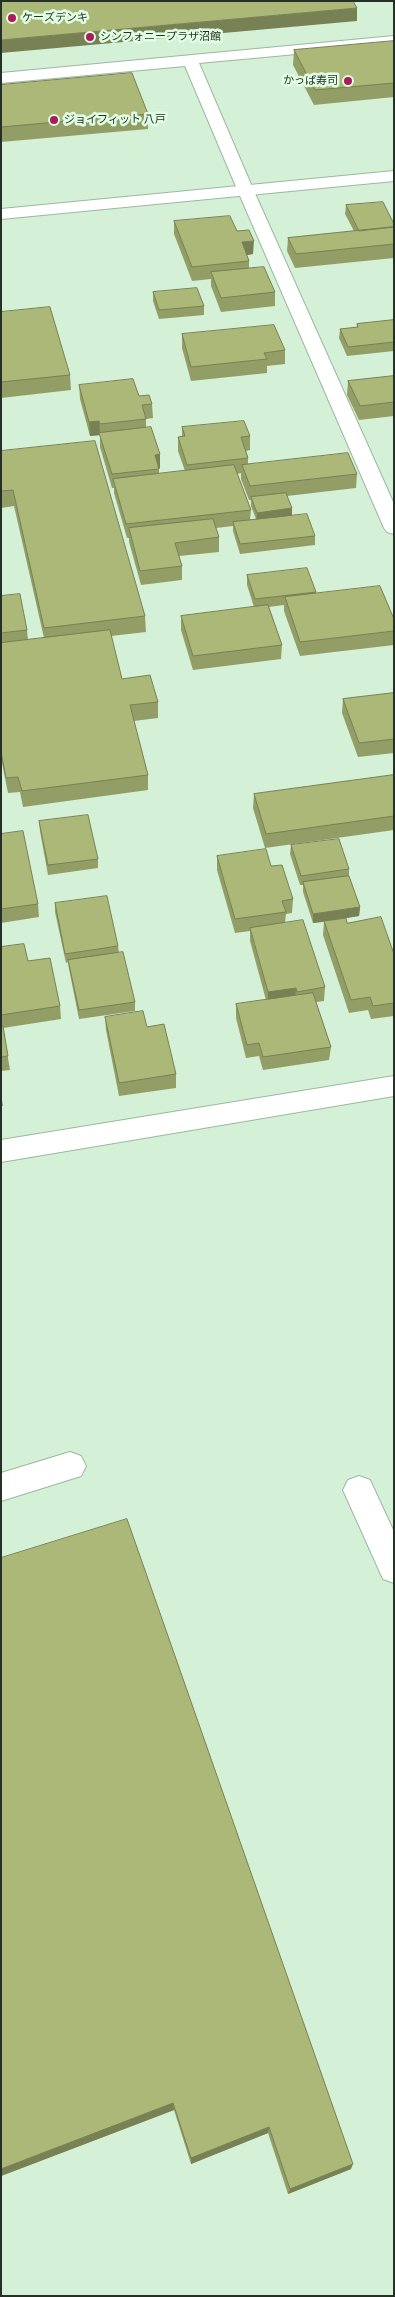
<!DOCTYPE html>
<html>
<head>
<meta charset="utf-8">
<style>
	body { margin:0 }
	#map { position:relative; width:395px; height:2297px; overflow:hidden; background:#d4f0d6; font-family:Mulish,sans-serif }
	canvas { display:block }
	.frame { position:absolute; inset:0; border:2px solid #253026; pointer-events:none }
</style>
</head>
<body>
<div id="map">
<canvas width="395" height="2297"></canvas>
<div class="frame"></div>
</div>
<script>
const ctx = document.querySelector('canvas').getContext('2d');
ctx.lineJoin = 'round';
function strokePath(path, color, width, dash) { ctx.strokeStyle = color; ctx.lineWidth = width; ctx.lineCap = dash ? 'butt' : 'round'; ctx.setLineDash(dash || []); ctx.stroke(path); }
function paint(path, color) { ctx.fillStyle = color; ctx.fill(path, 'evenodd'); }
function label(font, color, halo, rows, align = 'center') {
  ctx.font = font + ' Mulish,"Noto Sans JP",sans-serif'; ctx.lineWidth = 5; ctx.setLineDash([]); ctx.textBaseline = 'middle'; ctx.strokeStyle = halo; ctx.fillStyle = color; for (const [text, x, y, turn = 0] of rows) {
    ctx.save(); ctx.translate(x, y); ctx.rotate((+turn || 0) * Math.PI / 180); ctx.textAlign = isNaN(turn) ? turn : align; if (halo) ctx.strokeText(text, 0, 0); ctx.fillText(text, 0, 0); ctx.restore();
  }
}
const service = new Path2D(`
	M394 36V45L199 63 253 189 251 193H239L237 189 185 66 1 83V73Z
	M70 1452 81 1456 86 1466 81 1476 1 1501V1473Z
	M359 1476 370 1480 394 1532V1583L383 1579 343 1490 348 1480Z`);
const minor = new Path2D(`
	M245 184 251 185 253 189 394 504V534L387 532 384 528 237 189 239 185Z
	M394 1076V1096L1 1162V1140Z`);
const tertiary = new Path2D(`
	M394 171V181L1 219V209Z`);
strokePath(service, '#9db89f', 2);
strokePath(minor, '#9db89f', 2);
strokePath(tertiary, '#9db89f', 2);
paint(service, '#fff');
paint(minor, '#fff');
paint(tertiary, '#fff');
paint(new Path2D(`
	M394 41V97L314 105 293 65 294 50Z
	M1 85 148 114V129L1 142Z
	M346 205 394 224V258L295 268 287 251 288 238 354 231 345 214Z
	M174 221 237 231 253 254 247 255 249 261V268L275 292V306L221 312 211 286V279L192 281 174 234Z
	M153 292 204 306V315L159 319 153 301Z
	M1 312 70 375 71 390 1 398Z
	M394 320V351L347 356 339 338 340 329 357 327V324Z
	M182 334 285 350V364L267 366V373L191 381 182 348Z
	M394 376V416L359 420 347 395 348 381Z
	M79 385 139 396 152 404 153 418 146 419V428L160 468 159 469V474L185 471 178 451V437L182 436V427L250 436V450L246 451 248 458V464L357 474 356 488 287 496 292 508V515L315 536V545L240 554 233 531V526L216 528 219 537V552L179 556 182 566V580L141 585 129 542V538H127L114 493V488H112L100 447V435L90 436 80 399ZM241 473V479L249 500H251V506L256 519 250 520 251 510 237 474Z
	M1 451 145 616 146 632 111 636 122 679 158 702V718L134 721 148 775V790L23 807 20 792 8 793 1 758V596L27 630 28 640 44 638 14 506 1 508Z
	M247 575 316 592V594L394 619V645L300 656 284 611V605L269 607 282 645 281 659 193 670 181 630V616L254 607 247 585Z
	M394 693V753L358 757 342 713 343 699Z
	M394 775V830L265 848 253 808 254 794Z
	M39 821 98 859V868L48 875 40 831Z
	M1 834 38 904 39 917 1 923Z
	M291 845 349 869V876L360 907 359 916 346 918 347 923 394 954V1016L371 1019 368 1010 349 1013 323 935 324 922 313 923 303 892V885H300L290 854Z
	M217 856 271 866 293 899 292 913 286 914 285 923 325 987 324 1001 316 1002 331 1047 329 1060 263 1070 259 1056 246 1058 236 1018V1004L266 1000 250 941V931L235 933 217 870Z
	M55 903 118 946 119 953 135 1002V1011L79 1019 69 969 68 962 66 963 55 912Z
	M1 947 28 961 60 1006 61 1019 3 1028 10 1070 1 1071Z
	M105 1017 147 1027 176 1074V1088L119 1096 106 1030Z
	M1 1094 3 1106H1Z
	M1 1558 351 2169 288 2194 268 2133 191 2164 174 2110 1 2176Z`), '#939e67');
paint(new Path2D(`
	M357 8V21L1 53V40Z
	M254 241 253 254 242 256V242Z
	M99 421 100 434 99 433 100 435 90 436 89 422Z
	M160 454V468L155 469V455Z
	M292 508V518L256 522 257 513Z
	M360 907 359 916 313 923V914Z
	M296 988 295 1001 268 1005V992Z
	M173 2103 174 2110 1 2176V2169Z
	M269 2127 268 2133 191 2164V2158Z
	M353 2164 351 2169 288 2194 290 2189Z`), '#788154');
const building = new Path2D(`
	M1 1H353L357 8 1 40Z
	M394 41V83L315 90 294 50Z
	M132 73 148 114 1 127V85Z
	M383 202 394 224V227L359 231 346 205Z
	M230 216 237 231 249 230 254 241 242 242 249 261 192 267 174 221Z
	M394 227V244L296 254 288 238Z
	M264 267 275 292 221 298 211 272Z
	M197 288 204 306 159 310 153 292Z
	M50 307 70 375 1 382V312Z
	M394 320V342L348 347 340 329 358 327 357 324Z
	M274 325 285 350 264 353 267 359 191 367 182 334Z
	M394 376V402L360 406 348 381Z
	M133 379 139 396 149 395 152 404 142 405 146 419 100 424 99 421 89 422 79 385Z
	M244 421 250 436 241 437 248 458 187 465 178 437 185 436 182 427Z
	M151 427 160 454 155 455 159 469 112 474 99 433Z
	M95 441 145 616 44 628 13 490 1 491V451Z
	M348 453 357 474 250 486 242 465Z
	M234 465 251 510 126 524 113 479Z
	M286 493 292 508 257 513 251 497Z
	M307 514 315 536 240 544 233 522Z
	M213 519 219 537 175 543 182 566 140 571 129 528Z
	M307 568 316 592 255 599 247 575Z
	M380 586 394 619V631L300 642 285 597Z
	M20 594 27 630 1 633V596Z
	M268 605 282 645 193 656 181 616Z
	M110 630 122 679 150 675 158 702 130 705 148 775 22 791 18 777 6 778 1 752V643Z
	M394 693V739L359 743 343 699Z
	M394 775V816L266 834 254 794Z
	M88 815 98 859 48 865 39 821Z
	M23 831 38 904 1 909V834Z
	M339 839 349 869 301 876 291 845Z
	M266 849 271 866 282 865 293 899 282 901 286 912 235 919 217 856Z
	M349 876 360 907 313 914 303 882Z
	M107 896 118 946 65 954 55 903Z
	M381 917 394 954V1003L373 1006 370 997 351 1000 324 921 346 918 347 923Z
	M303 920 325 987 297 992 296 988 268 992 250 928Z
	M24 944 28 961 50 958 60 1006 1 1015V947Z
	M123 952 135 1002 79 1010 68 960Z
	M313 993 331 1047 263 1057 259 1043 247 1045 236 1004Z
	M143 1011 147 1027 164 1024 176 1074 119 1083 105 1017Z
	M1 1026H3L8 1056 1 1057Z
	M127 1519 353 2164 290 2189 269 2127 191 2158 173 2103 1 2169V1558Z`);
paint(building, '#abb878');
strokePath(building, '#788154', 1);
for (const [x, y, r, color] of [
	[12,18,5,"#a91c5c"],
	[90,37,5,"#a91c5c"],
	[348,81,5,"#a91c5c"],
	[54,120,5,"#a91c5c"]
]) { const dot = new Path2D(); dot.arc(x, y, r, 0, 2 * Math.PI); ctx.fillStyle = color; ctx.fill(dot); strokePath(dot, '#e1fde3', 2); }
label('11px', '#253026', '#e1fde3', [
	["ケーズデンキ",22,18],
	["シンフォニープラザ沼館",100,37],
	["かっぱ寿司",338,81,"right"],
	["ジョイフィット 八戸",64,120]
], 'left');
</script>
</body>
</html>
